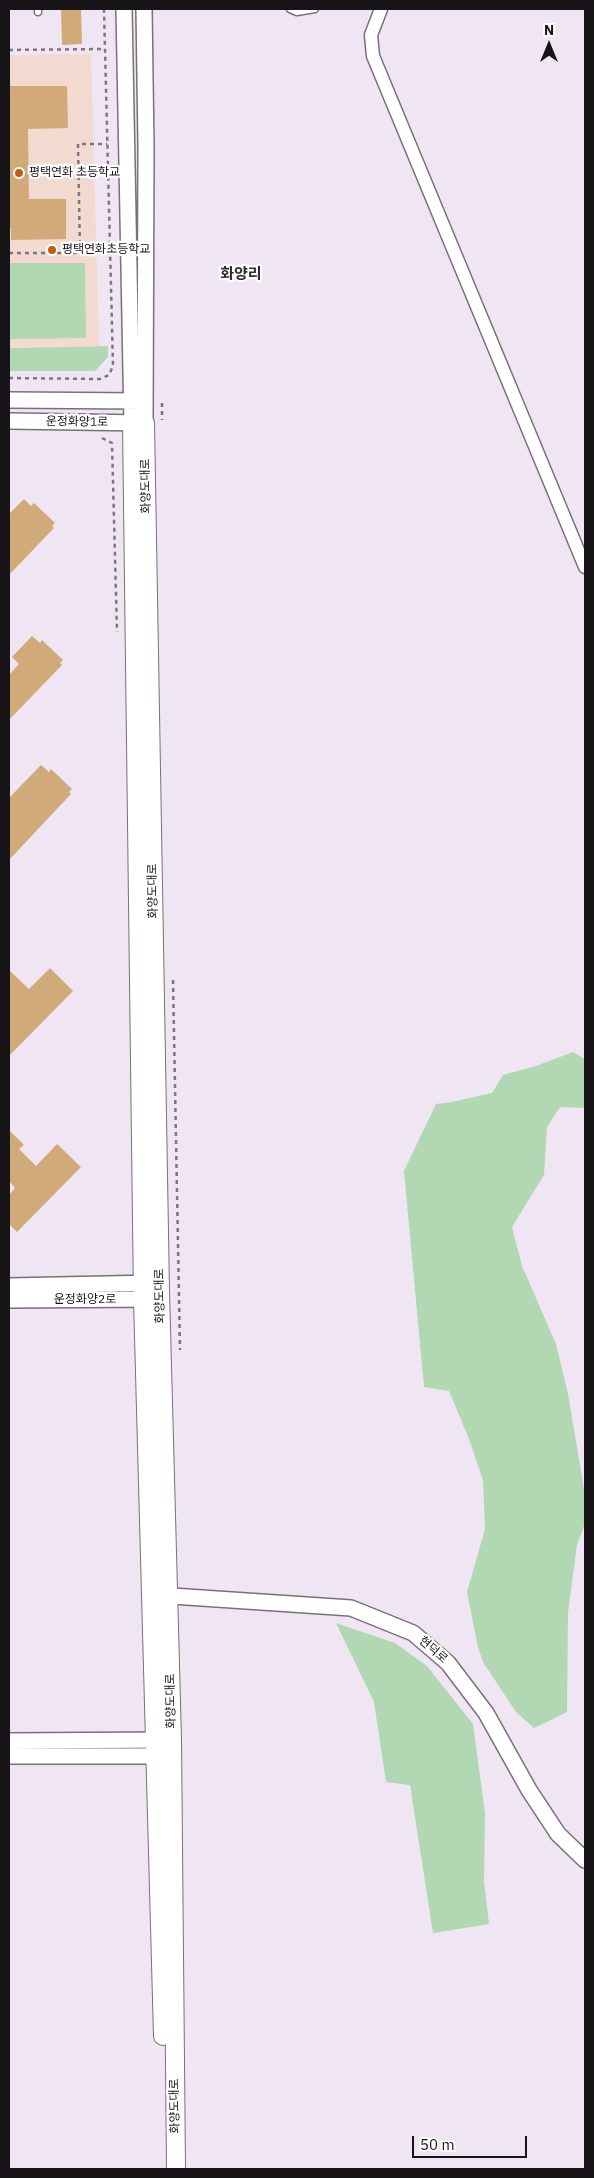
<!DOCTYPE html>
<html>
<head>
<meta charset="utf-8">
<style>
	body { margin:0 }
	#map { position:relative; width:594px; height:2178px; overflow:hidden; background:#f0e5f2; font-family:"IBM Plex Sans",sans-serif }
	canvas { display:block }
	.frame { position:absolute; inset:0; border:10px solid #171418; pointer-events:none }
	.north { position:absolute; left:524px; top:20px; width:50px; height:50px; -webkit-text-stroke:4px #fff; paint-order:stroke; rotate:0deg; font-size:14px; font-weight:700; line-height:20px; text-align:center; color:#171418 }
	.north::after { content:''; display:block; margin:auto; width:18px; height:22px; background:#171418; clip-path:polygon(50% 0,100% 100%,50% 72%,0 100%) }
	.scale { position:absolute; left:412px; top:2136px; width:115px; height:22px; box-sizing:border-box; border:2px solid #171418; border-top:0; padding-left:6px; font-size:15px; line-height:18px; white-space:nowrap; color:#171418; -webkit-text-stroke:4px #fff; paint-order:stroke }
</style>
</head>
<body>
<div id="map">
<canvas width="594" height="2178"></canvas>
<div class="frame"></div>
<div class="north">N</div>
<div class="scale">50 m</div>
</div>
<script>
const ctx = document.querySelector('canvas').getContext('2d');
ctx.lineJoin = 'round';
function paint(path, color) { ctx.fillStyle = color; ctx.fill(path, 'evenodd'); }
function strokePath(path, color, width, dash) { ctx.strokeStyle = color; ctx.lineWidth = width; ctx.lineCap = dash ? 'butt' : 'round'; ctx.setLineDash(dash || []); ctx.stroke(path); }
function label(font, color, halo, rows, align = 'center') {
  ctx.font = font + ' "IBM Plex Sans","Noto Sans KR",sans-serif'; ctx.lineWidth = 4.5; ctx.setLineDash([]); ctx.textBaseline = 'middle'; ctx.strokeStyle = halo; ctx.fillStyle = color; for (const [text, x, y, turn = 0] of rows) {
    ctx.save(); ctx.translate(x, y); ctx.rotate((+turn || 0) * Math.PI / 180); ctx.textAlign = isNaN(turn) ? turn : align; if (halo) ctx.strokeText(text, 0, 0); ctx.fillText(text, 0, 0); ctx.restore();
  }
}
paint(new Path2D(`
	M91 54 99 346 9 347V55Z`), '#f2dad0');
paint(new Path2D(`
	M9 263H85L86 338 9 339Z
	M108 346V357L95 371H9V348Z
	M573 1052 585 1059V1108L560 1107 547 1127 544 1175 512 1227 522 1266 556 1344 568 1394 585 1495V1523L577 1545 568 1613 567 1712 534 1728 516 1712 483 1662 478 1647 467 1592 485 1529 483 1480 469 1439 449 1391 424 1387 404 1171 436 1104 452 1102 492 1093 503 1075 536 1066Z
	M336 1623 395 1643 427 1666 473 1724 485 1813 484 1882 489 1924 433 1933 410 1785 386 1782 374 1702Z`), '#b1d8b2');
paint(new Path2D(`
	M61 9H81L82 44 62 45Z
	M9 86H67L68 128 28 129 29 199H66V239L11 240V228H9Z
	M24 499 31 506 34 503 55 523 52 526 54 528 9 575V514Z
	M32 636 40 643 42 640 63 660 60 663 62 665 9 720V675L19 664 12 657Z
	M41 765 49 772 51 769 72 789 69 792 71 794 9 860V798Z
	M50 968 73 991 9 1056V970L29 989Z
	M9 1130 24 1145 19 1149 36 1166 57 1144 81 1167 17 1232 9 1224V1195L15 1188 9 1181Z`), '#d1aa7a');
const service = new Path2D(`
	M38 9V12
	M290 9 297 12 315 9`);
const minor = new Path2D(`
	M381 9 371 35 373 56 585 567`);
const tertiary = new Path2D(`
	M124 9 132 424
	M9 400 140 401
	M9 421 145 423 146 146 144 9
	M9 1286 155 1283
	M9 1300 155 1299
	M157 1595 351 1608 413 1633 448 1663 486 1713 529 1790 558 1834 585 1860
	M9 1741 166 1740
	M9 1756H167`);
const secondary = new Path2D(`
	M145 423 160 1291 172 1740 176 2169
	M132 424 143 1299 163 2036`);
strokePath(service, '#79707a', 9);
strokePath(minor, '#79707a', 15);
strokePath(tertiary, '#79707a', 18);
strokePath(secondary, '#79707a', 20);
strokePath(new Path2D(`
	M9 50 104 49
	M9 253H80L78 144H107
	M9 378 100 379 109 375 113 366 104 9
	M162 403V420
	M102 438 112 443 117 632
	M173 980 180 1350`), '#7d767e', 2.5, [4, 4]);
strokePath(service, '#fff', 6);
strokePath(minor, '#fff', 12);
strokePath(tertiary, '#fff', 15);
strokePath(secondary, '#fff', 18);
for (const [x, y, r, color] of [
	[19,173,5,"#bd6013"],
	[52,250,5,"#bd6013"]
]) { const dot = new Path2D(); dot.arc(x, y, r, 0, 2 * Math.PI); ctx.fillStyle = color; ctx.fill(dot); strokePath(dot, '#fff', 2); }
label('12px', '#171418', '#fff', [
	["평택연화 초등학교",29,173],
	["평택연화초등학교",62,250]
], 'left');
label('12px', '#171418', '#fff', [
	["운정화양1로",77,422,1],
	["화양도대로",146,486,-91],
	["화양도대로",153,891,-91],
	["화양도대로",160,1296,-91],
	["운정화양2로",85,1300],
	["현덕로",433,1650,41],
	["화양도대로",171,1701,-91],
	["화양도대로",175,2106,-91]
]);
label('bold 15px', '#312a33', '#fff', [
	["화양리",241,275]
]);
</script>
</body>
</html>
